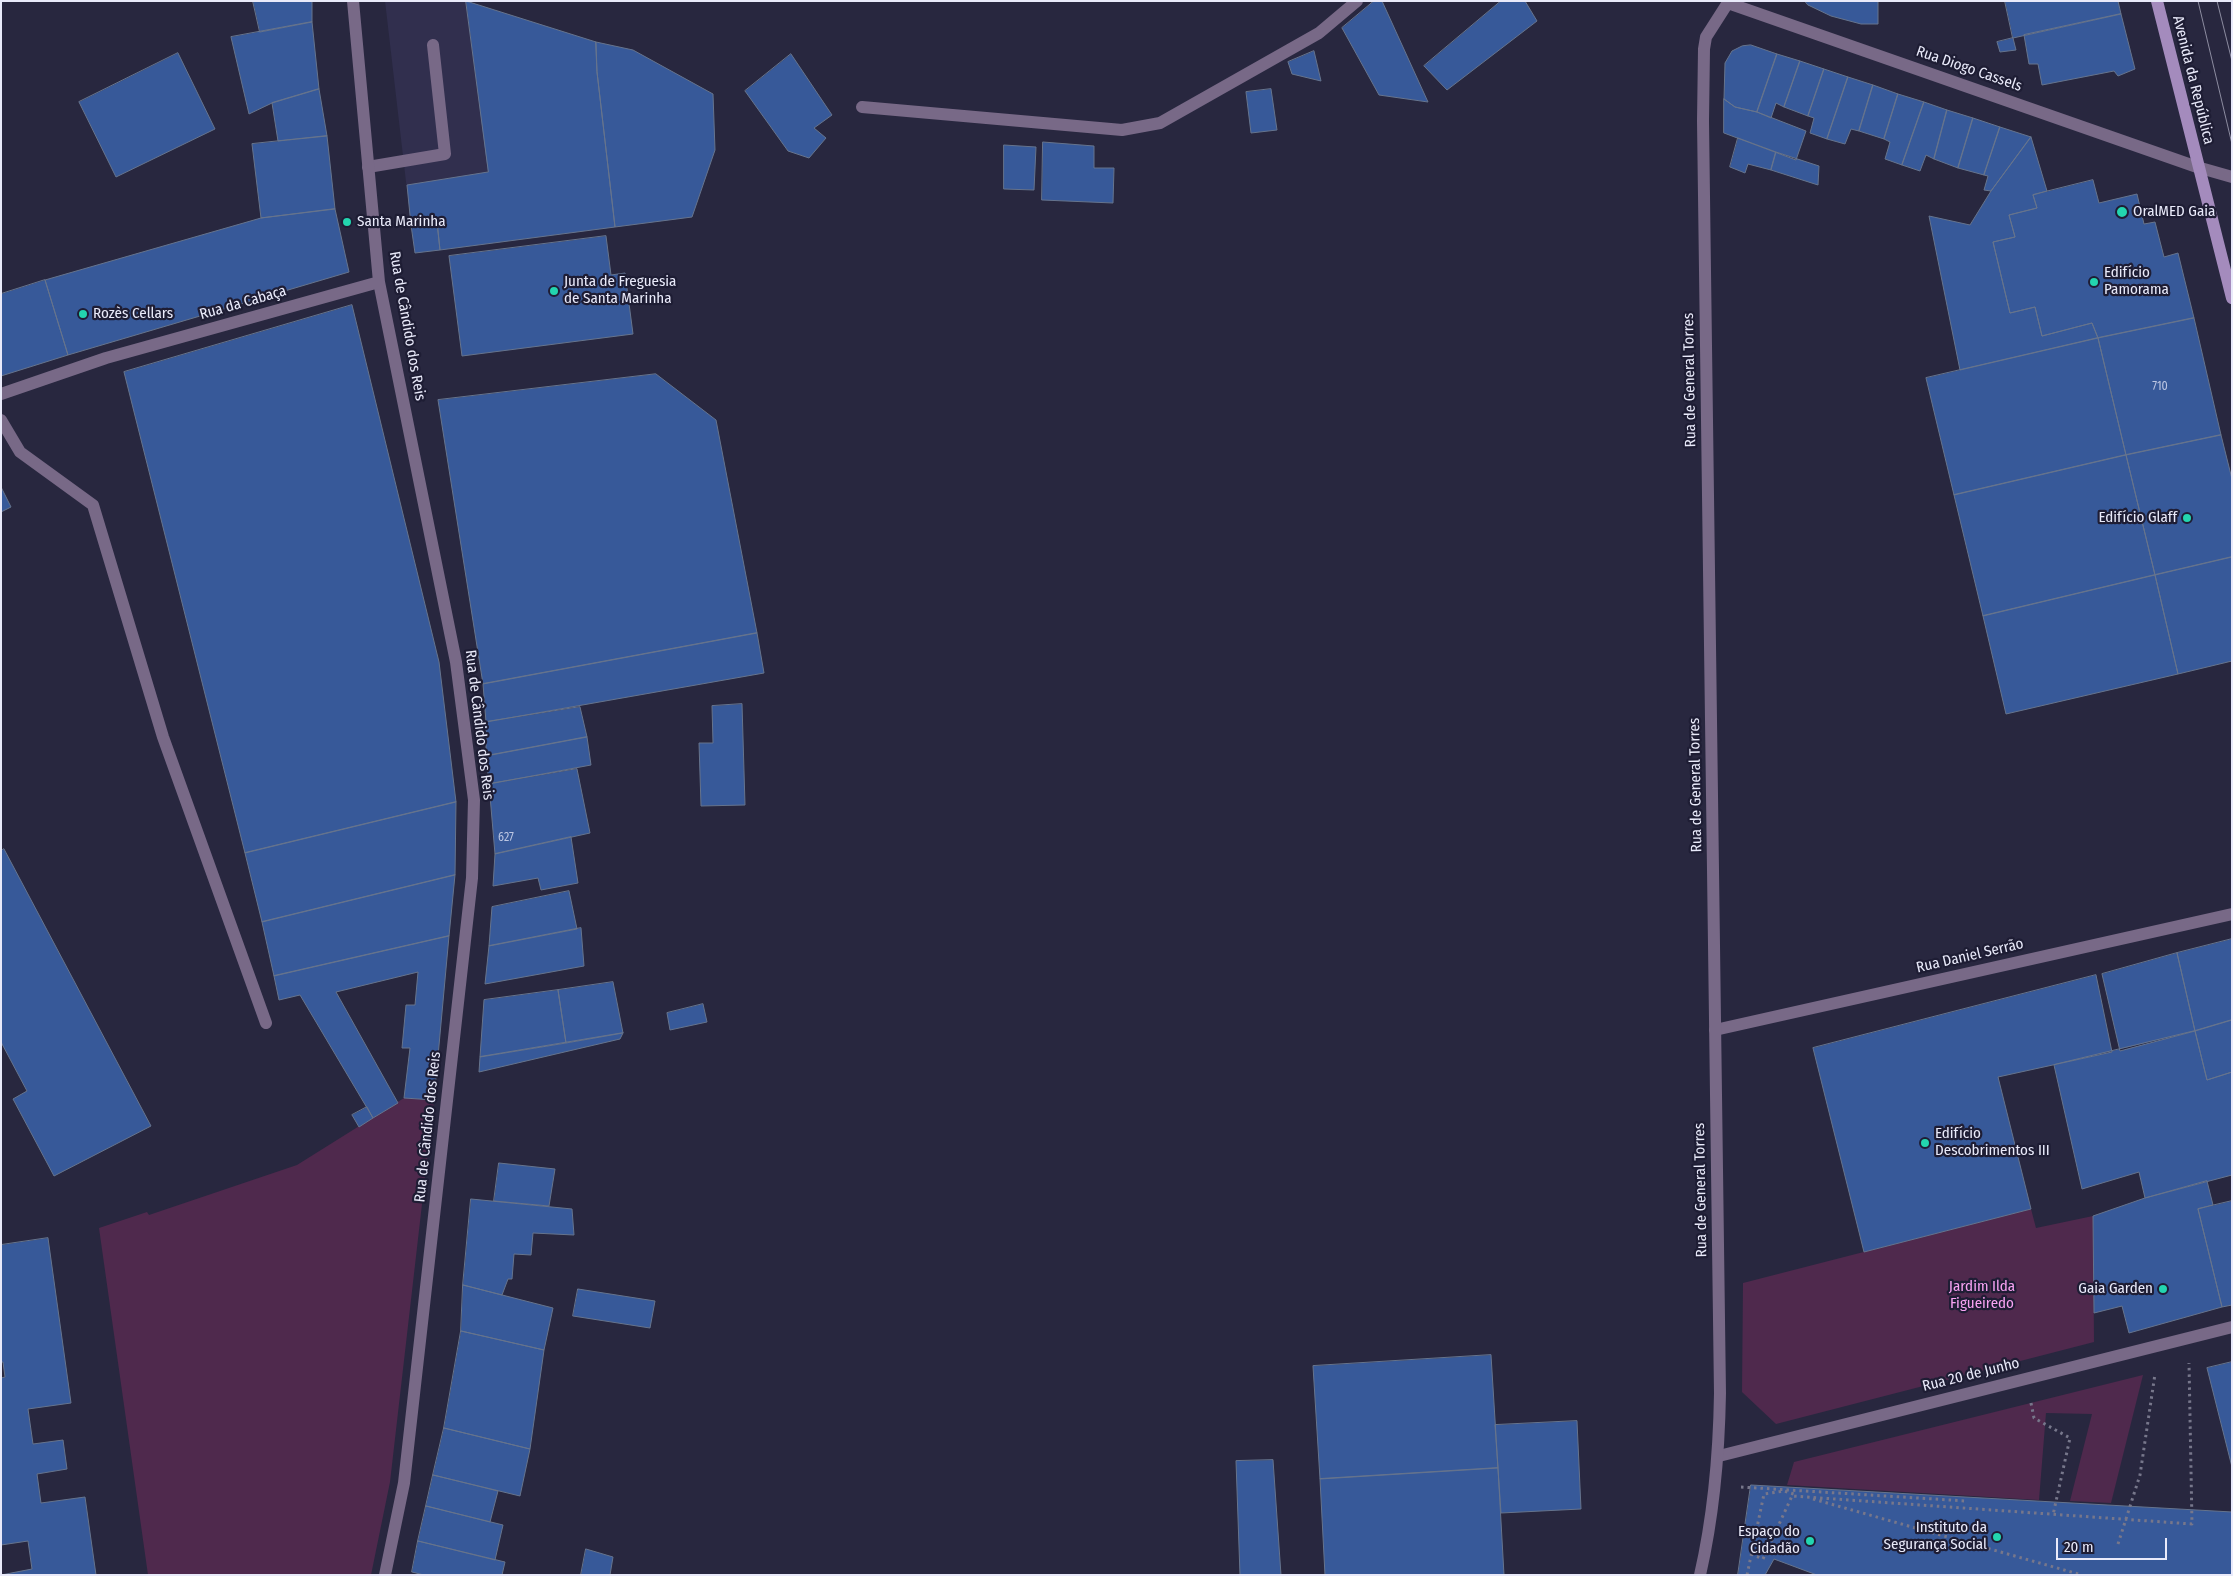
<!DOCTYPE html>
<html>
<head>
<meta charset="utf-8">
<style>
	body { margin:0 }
	#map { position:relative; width:2233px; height:1576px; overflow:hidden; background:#28273f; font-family:"Fira Sans Condensed",sans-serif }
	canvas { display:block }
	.frame { position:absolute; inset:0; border:2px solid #e9eafa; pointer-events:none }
	.scale { position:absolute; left:2056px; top:1538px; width:111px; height:22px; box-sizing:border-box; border:2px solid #e9eafa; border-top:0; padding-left:6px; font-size:15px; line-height:18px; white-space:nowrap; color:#e9eafa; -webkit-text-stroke:4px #1e1d34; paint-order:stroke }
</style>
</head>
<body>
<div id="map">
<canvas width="2233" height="1576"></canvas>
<div class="frame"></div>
<div class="scale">20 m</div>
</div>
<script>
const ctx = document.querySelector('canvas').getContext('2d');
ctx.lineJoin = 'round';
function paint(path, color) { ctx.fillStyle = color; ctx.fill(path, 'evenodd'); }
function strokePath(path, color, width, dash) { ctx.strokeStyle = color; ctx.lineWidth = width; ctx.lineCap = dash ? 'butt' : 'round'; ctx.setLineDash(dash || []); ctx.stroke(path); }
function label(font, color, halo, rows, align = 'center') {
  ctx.font = font + ' "Fira Sans Condensed",sans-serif'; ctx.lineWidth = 4.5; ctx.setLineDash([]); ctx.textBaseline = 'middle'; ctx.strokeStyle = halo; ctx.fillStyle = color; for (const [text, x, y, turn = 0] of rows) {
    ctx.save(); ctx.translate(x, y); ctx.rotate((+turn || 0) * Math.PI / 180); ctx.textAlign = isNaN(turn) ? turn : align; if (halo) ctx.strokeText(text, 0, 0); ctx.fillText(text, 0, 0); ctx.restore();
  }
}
paint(new Path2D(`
	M385 1H466L596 42 633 50 713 94 715 150 692 217 440 250 411 225Z`), '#312f4e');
paint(new Path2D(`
	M404 1098 434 1100 390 1482 371 1575H148L99 1228 147 1212 149 1215 297 1165Z
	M2031 1209 2036 1228 2093 1216 2094 1342 1776 1424 1742 1392 1743 1283Z
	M2143 1375 2111 1503 2070 1501 2092 1414 2046 1413 2039 1500 1787 1485 1794 1462Z`), '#4f294d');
const building = new Path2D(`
	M253 1H312V22L260 32Z
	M466 1 596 42 597 72 615 227 440 250 437 222 411 225 407 185 488 172Z
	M1374 1H1382L1428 102 1379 95 1342 28Z
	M1501 1H1525L1537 21 1447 90 1424 66Z
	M1805 1H1878V24H1861L1831 16 1808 5Z
	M2005 1H2118L2121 14 2013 38Z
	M2121 14 2135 69 2118 76 2114 71 2042 85 2038 64H2029L2024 35Z
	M312 22 319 89 272 103 249 114 231 37Z
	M2013 38 2016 50 2000 52 1997 42Z
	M596 42 633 50 713 94 715 150 692 217 615 227 597 72Z
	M1751 45 1777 54 1757 112 1735 107 1724 99 1725 63 1732 51 1742 46Z
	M1314 51 1321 81 1292 74 1288 62Z
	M178 53 215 129 116 177 79 102Z
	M791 54 832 115 814 128 826 138 809 158 788 151 745 91Z
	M1777 54 1800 61 1784 107 1776 103 1771 118 1757 112Z
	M1800 61 1824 69 1808 116 1784 107Z
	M1824 69 1848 77 1827 139 1810 133 1814 118 1808 116Z
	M1848 77 1873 85 1859 131 1851 129 1845 144 1827 139Z
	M1873 85 1898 94 1884 139 1859 131Z
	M319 89 327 136 278 141 272 103Z
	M1271 89 1277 130 1251 133 1246 92Z
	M1898 94 1924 102 1902 165 1885 159 1890 142 1884 139Z
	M1724 99 1735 107 1757 112 1806 131 1796 160 1724 133Z
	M1924 102 1947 110 1934 159 1926 155 1920 171 1902 165Z
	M1947 110 1973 118 1958 168 1934 159Z
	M1973 118 2000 127 1984 175 1958 168Z
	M2000 127 2031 137 1991 191 1984 190 1988 176 1984 175Z
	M327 136 335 209 261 218 252 144Z
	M2031 137 2047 191 2033 195 2037 208 2009 215 2015 237 1993 242 2010 313 2035 307 2042 336 2092 323 2098 338 1960 370 1929 216 1970 225 1991 191Z
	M1738 138 1776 152 1771 170 1748 164 1745 173 1730 167Z
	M1043 142 1094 146V168H1114L1113 203 1042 200Z
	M1004 145 1036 147 1034 190 1004 189Z
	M1776 152 1819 166 1818 185 1771 170Z
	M2093 180 2099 203 2137 194 2144 224 2155 222 2164 257 2178 253 2194 318 2098 338 2092 323 2042 336 2035 307 2010 313 1993 242 2015 237 2009 215 2037 208 2033 195Z
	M335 209 349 272 68 355 45 280 261 218Z
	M437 222 440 250 415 253 411 225Z
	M606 236 611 275 625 273 633 334 462 356 449 256Z
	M45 280 68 355 1 376V294Z
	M352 305 439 662 456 802 245 853 124 372Z
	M2194 318 2221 435 2126 455 2098 338Z
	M2098 338 2126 455 1954 495 1926 378Z
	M656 374 716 420 757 633 483 684 438 400Z
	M2221 435 2232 479V557L2155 575 2126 455Z
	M2126 455 2155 575 1983 616 1954 495Z
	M1 487 11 507 1 512Z
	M2232 557V661L2178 674 2155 575Z
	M2155 575 2178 674 2006 714 1983 616Z
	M757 633 764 673 486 722 483 684Z
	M742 704 745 805 701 806 699 743H713L712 706Z
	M580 707 587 737 486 756V722Z
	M587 737 591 765 489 784 486 756Z
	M577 769 590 833 495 854 489 784Z
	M456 802 455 875 262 922 245 853Z
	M571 837 578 883 541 890 538 878 493 886 495 854Z
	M4 849 151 1126 54 1176 13 1099 27 1091 1 1042V851Z
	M455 875 449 936 274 976 262 922Z
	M569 891 577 929 489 946 492 907Z
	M581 928 584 966 485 984 489 946Z
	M449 936 434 1100 404 1098 410 1048H402L406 1005H415L418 972 336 992 398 1103 373 1118 300 995 279 1000 274 976Z
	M2232 939V1020L2195 1031 2177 953Z
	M2177 953 2195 1031 2120 1051 2102 974Z
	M2096 975 2112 1052 1998 1077 2031 1209 1864 1252 1813 1048Z
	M613 982 623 1033 566 1043 558 990Z
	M558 990 566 1043 480 1057 484 1000Z
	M703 1004 707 1022 670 1030 667 1013Z
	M2232 1020V1072L2207 1080 2195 1031Z
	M2195 1031 2207 1080 2232 1072V1175L2145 1198 2139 1172 2082 1189 2054 1065Z
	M623 1033 620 1039 479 1072 480 1057Z
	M367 1107 373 1118 359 1127 352 1115Z
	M499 1163 555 1169 549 1206 494 1201Z
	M2207 1181 2213 1205 2198 1209 2222 1307 2129 1333 2122 1306 2094 1313 2093 1216 2145 1198Z
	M471 1199 572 1209 574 1235 533 1233 531 1255 514 1254 512 1279H508L502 1295 463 1285Z
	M2232 1201V1305L2222 1307 2198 1209Z
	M48 1238 71 1403 28 1409 33 1444 63 1440 67 1469 37 1474 41 1503 85 1497 96 1575H1L32 1569 28 1541 1 1545V1378L5 1377 3 1362H1V1245Z
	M463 1285 553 1308 544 1350 461 1331Z
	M578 1289 655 1301 650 1328 573 1316Z
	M461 1331 544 1350 530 1449 444 1428Z
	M1491 1355 1498 1468 1320 1479 1313 1366Z
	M2232 1362V1467L2207 1368Z
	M1577 1421 1581 1509 1501 1513 1495 1425Z
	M444 1428 530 1449 520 1496 433 1475Z
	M1273 1460 1281 1575H1240L1236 1461Z
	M1498 1468 1504 1575H1325L1320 1479Z
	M433 1475 498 1491 490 1522 426 1506Z
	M1751 1485 2232 1512V1575H1817L1774 1559 1765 1575H1738Z
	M426 1506 503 1525 495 1560 418 1541Z
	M418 1541 505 1562 502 1575H424L412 1572Z
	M586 1549 613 1557 610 1575H581Z`);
paint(building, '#375999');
strokePath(building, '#66748d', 1);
strokePath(new Path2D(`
	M2031 1403 2034 1418 2070 1438 2053 1515
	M1741 1487 1966 1501
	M1813 1499 2082 1575
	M2118 1544 2140 1475 2155 1374
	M1751 1554 1763 1559 1792 1496 2192 1524 2189 1363
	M1747 1575 1764 1494 1784 1491 1797 1495`), '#77778b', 3, [2.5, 4]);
strokePath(new Path2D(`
	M862 107 1122 130 1160 123 1319 33 1357 1
	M368 167 445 154 433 45
	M1 420 20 452 93 505 163 737 266 1023`), '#786987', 12);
strokePath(new Path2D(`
	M353 1 379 282 456 662 474 800 472 878 404 1483 385 1575
	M1 394 106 358 379 282
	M1715 1030 2232 914
	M1719 1456 2232 1327`), '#786987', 12);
strokePath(new Path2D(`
	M1728 3 2197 167 2232 177
	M1700 1575C1714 1514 1719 1455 1720 1393L1703 121 1704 49 1706 37 1729 1`), '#786987', 12);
strokePath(new Path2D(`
	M2157 1 2232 298`), '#a48bbd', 12);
strokePath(new Path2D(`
	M2198 1 2232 144
	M2217 1 2232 61`), '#8d8da1', 1);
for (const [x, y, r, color] of [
	[2122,212,6,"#23d5af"],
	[347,222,5,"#23d5af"],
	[2094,282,5,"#23d5af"],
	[554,291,5,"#23d5af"],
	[83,314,5,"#23d5af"],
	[2187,518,5,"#23d5af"],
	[1925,1143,5,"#23d5af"],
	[2163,1289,5,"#23d5af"],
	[1997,1537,5,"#23d5af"],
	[1810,1541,5,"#23d5af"]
]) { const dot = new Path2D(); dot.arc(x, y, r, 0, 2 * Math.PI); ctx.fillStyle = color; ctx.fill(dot); strokePath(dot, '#1e1d34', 2); }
label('12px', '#bcc6e2', null, [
	["710",2160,387],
	["627",506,838]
]);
label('15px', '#e9eafa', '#1e1d34', [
	["Rua Diogo Cassels",1969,69,19],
	["Avenida da República",2193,80,76],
	["Rua da Cabaça",243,303,-16],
	["Rua de Cândido dos Reis",407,326,80],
	["Rua de General Torres",1690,380,-91],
	["Rua de Cândido dos Reis",479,725,83],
	["Rua de General Torres",1696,785,-91],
	["Rua Daniel Serrão",1970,956,-13],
	["Rua de Cândido dos Reis",428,1127,-84],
	["Rua de General Torres",1701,1190,-91],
	["Rua 20 de Junho",1971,1375,-14]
]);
label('15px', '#e9eafa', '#1e1d34', [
	["OralMED Gaia",2133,212],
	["Santa Marinha",357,222],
	["Edifício",2104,273],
	["Pamorama",2104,290],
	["Junta de Freguesia",564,282],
	["de Santa Marinha",564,299],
	["Rozès Cellars",93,314],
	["Edifício Glaff",2177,518,"right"],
	["Edifício",1935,1134],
	["Descobrimentos III",1935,1151],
	["Gaia Garden",2153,1289,"right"],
	["Instituto da",1987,1528,"right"],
	["Segurança Social",1987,1545,"right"],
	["Espaço do",1800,1532,"right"],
	["Cidadão",1800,1549,"right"]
], 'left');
label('15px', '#f8a2f2', '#1e1d34', [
	["Jardim Ilda",1982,1287],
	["Figueiredo",1982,1304]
]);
</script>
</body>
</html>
